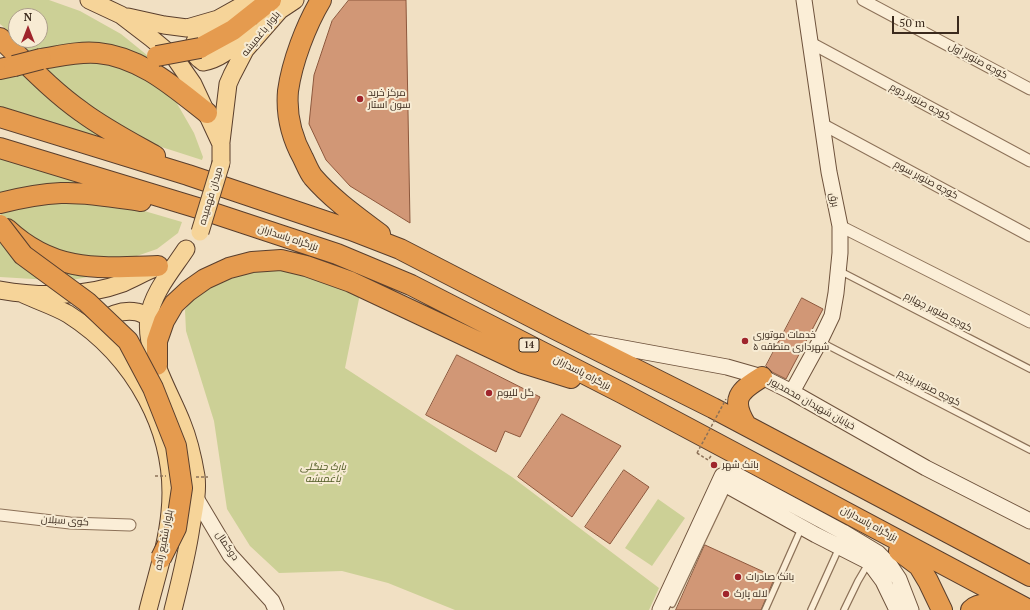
<!DOCTYPE html>
<html>
<head>
<meta charset="utf-8">
<style>
	body { margin:0 }
	#map { position:relative; width:1030px; height:610px; overflow:hidden; background:#f1e0c3; font-family:"PT Serif",serif }
	canvas { display:block }
	.north { position:absolute; left:8px; top:8px; width:40px; height:40px; box-sizing:border-box; background:#f7ebd3; border:1px solid #ac9e8a; border-radius:50%; rotate:0deg; font-size:11px; font-weight:700; line-height:16px; text-align:center; color:#3b2a1d }
	.north::after { content:''; display:block; margin:auto; width:14px; height:18px; background:#9f252c; clip-path:polygon(50% 0,100% 100%,50% 72%,0 100%) }
	.scale { position:absolute; left:892px; top:16px; width:67px; height:18px; box-sizing:border-box; border:2px solid #3b2a1d; border-top:0; padding-left:5px; font-size:12px; line-height:14px; white-space:nowrap; color:#3b2a1d; -webkit-text-stroke:3px #f7ebd3; paint-order:stroke }
</style>
</head>
<body>
<div id="map">
<canvas width="1030" height="610"></canvas>
<div class="north">N</div>
<div class="scale">50 m</div>
</div>
<script>
const ctx = document.querySelector('canvas').getContext('2d');
ctx.lineJoin = 'round';
function paint(path, color) { ctx.fillStyle = color; ctx.fill(path, 'evenodd'); }
function strokePath(path, color, width, dash) { ctx.strokeStyle = color; ctx.lineWidth = width; ctx.lineCap = dash ? 'butt' : 'round'; ctx.setLineDash(dash || []); ctx.stroke(path); }
function label(font, color, halo, rows, align = 'center') {
  ctx.font = font + ' "PT Serif",Cairo,serif'; ctx.lineWidth = 4; ctx.setLineDash([]); ctx.textBaseline = 'middle'; ctx.strokeStyle = halo; ctx.fillStyle = color; for (const [text, x, y, turn = 0] of rows) {
    ctx.save(); ctx.translate(x, y); ctx.rotate((+turn || 0) * Math.PI / 180); ctx.textAlign = isNaN(turn) ? turn : align; if (halo) ctx.strokeText(text, 0, 0); ctx.fillText(text, 0, 0); ctx.restore();
  }
}
paint(new Path2D(`
	M0 0H49L80 11 121 34 158 64 152 66 33 55 19 40H40V16H16V37L0 24Z
	M91 59 146 76 175 100 194 133 203 157 202 160 146 142 127 133 58 84 44 66Z
	M21 72 122 143 0 108V75Z
	M0 157 122 193 0 198Z
	M83 201 141 210 182 222 178 233 157 249 131 258 84 261 20 234 0 214V209L32 202Z
	M0 229 118 271 67 281 0 277Z
	M279 269 321 280 360 294 345 368 512 477 659 588 649 610H455L388 583 342 571 279 573 250 546 227 509 214 421 186 331 185 310 198 290 233 276 256 271Z
	M658 499 685 518 652 566 625 548Z`), '#ccd096');
const building = new Path2D(`
	M349 0H406L410 223 350 186 326 160 309 124 314 75 332 21Z
	M802 298 823 309 786 379 772 372 766 366Z
	M457 355 540 397 520 437 505 431 496 452 426 415Z
	M562 414 621 446 572 517 518 477Z
	M624 470 649 487 610 544 585 527Z
	M705 545 775 577 761 610H676Z`);
paint(building, '#d19776');
strokePath(building, '#8d583d', 1);
const lane = new Path2D(`
	M840 271 1030 369
	M821 342 1030 450
	M672 604 728 486
	M765 610 801 529
	M811 610 839 548
	M844 610 858 581 868 564`);
const street = new Path2D(`
	M863 0 1030 89
	M811 43 1030 161
	M822 124 1030 236
	M840 226 1030 322
	M0 515 70 523 130 525`);
const secondary = new Path2D(`
	M591 342 727 367 762 377 792 392 926 468 1030 521
	M792 392 820 341 832 316 836 293 840 253V226L829 172 804 0
	M735 474 728 486 816 535 869 562 883 581 897 610
	M196 498 230 555 272 601 276 610
	M660 610 722 476 735 474 843 532 878 553 889 564 899 579 911 610`);
const primary = new Path2D(`
	M89 0 121 15 151 38 175 58 193 84 221 144V163
	M128 17 164 25 187 28 218 19 252 0
	M218 19C208 27 187 40 196 55 197 58 201 60 203 62 223 59 236 43 251 31
	M221 142 228 84 232 75 245 50 280 10 295 0
	M0 290C39 297 85 297 123 283 134 278 145 272 157 267
	M23 294C38 301 54 306 68 314 134 356 178 432 170 512 167 545 156 578 148 610
	M97 327C105 315 123 309 137 312 141 313 145 315 149 317
	M173 610C180 582 187 555 191 527 194 510 198 493 196 476 193 458 189 440 182 423 170 392 144 352 149 317 152 293 173 269 186 249`);
const highway = new Path2D(`
	M321 0C306 25 292 62 288 91 286 114 292 138 303 158 306 164 309 172 313 177 332 199 356 216 380 234
	M0 38C26 63 52 91 82 112 105 129 130 142 155 156
	M200 48 233 30 271 0
	M41 59C60 56 79 51 98 53 141 57 175 88 207 113
	M0 69 14 66
	M0 117 188 175 351 230 400 249 555 329 713 408 1030 576
	M0 148 201 209 337 254 411 285 622 393 1029 610
	M0 203C20 198 40 194 61 193 87 192 114 197 141 201
	M7 229C54 273 99 268 158 266
	M157 365V341L164 321 174 304 188 291 205 279 229 268 252 262 281 260 306 266 351 282 523 363 571 378
	M746 425C730 399 739 391 762 377
	M899 551 919 566 928 581 942 610
	M971 610C982 599 1003 607 1017 609`);
strokePath(lane, '#8c7158', 8);
strokePath(street, '#8c7158', 13);
strokePath(secondary, '#6e523c', 17);
strokePath(primary, '#5a3f2d', 19);
strokePath(highway, '#5a3f2d', 22);
strokePath(new Path2D(`
	M697 453 708 460 711 456`), '#8c7158', 1.5, [3, 2]);
strokePath(lane, '#fbeed7', 5.5);
strokePath(street, '#fbeed7', 11);
strokePath(secondary, '#fbeed7', 15);
strokePath(primary, '#f6d499', 17);
strokePath(highway, '#e59b4f', 20);
const primaryBridge = new Path2D(`
	M200 232 221 163`);
const highwayBridge = new Path2D(`
	M157 56 200 48
	M14 66 41 59
	M0 225 23 255 87 302 128 341 153 388 176 446 182 488 176 528 161 558`);
strokePath(primaryBridge, '#5a3f2d', 19, []);
strokePath(highwayBridge, '#5a3f2d', 22, []);
strokePath(new Path2D(`
	M697 453 726 399
	M155 476H166
	M196 477H208`), '#8c7158', 1.5, [3, 2]);
strokePath(primaryBridge, '#f6d499', 17);
strokePath(highwayBridge, '#e59b4f', 20);
for (const [x, y, r, color] of [
	[360,99,4,"#9f252c"],
	[745,341,4,"#9f252c"],
	[489,393,4,"#9f252c"],
	[714,465,4,"#9f252c"],
	[738,577,4,"#9f252c"],
	[726,594,4,"#9f252c"]
]) { const dot = new Path2D(); dot.arc(x, y, r, 0, 2 * Math.PI); ctx.fillStyle = color; ctx.fill(dot); strokePath(dot, '#f7ebd3', 1.5); }
for (const [x, y, w] of [
	[529,345,20]
]) { const box = new Path2D(); box.roundRect(x - w / 2, y - 7, w, 14, 3); ctx.fillStyle = '#f7ebd3'; ctx.fill(box); strokePath(box, '#3b2a1d', 1); }
label('bold 9px', '#3b2a1d', null, [
	["14",529,345]
]);
label('10px', '#3b2a1d', '#f7ebd3', [
	["بلوار باغمیشه",261,34,-51],
	["کوچه صنوبر اول",978,61,28],
	["کوچه صنوبر دوم",920,102,28],
	["کوچه صنوبر سوم",926,180,28],
	["میدان فهمیده",211,196,-73],
	["برق",834,200,79],
	["بزرگراه پاسداران",288,238,18],
	["کوچه صنوبر چهارم",938,312,27],
	["بزرگراه پاسداران",582,373,27],
	["کوچه صنوبر پنجم",929,388,27],
	["خیابان شهیدان محمدپور",812,404,29],
	["کوی سبلان",65,521,4],
	["بزرگراه پاسداران",869,524,28],
	["بلوار شفیع زاده",164,540,-79],
	["دوکمال",227,546,56]
]);
label('10px', '#3b2a1d', '#f7ebd3', [
	["مرکز خرید",368,93],
	["سون استار",368,105],
	["خدمات موتوری",753,335],
	["شهرداری منطقه ۵",753,347],
	["گل للیوم",497,393],
	["بانک شهر",722,465],
	["بانک صادرات",746,577],
	["لاله پارک",734,594]
], 'left');
label('italic 10px', '#4e5923', '#f7ebd3', [
	["پارک جنگلی",323,467],
	["باغمیشه",323,479]
]);
</script>
</body>
</html>
